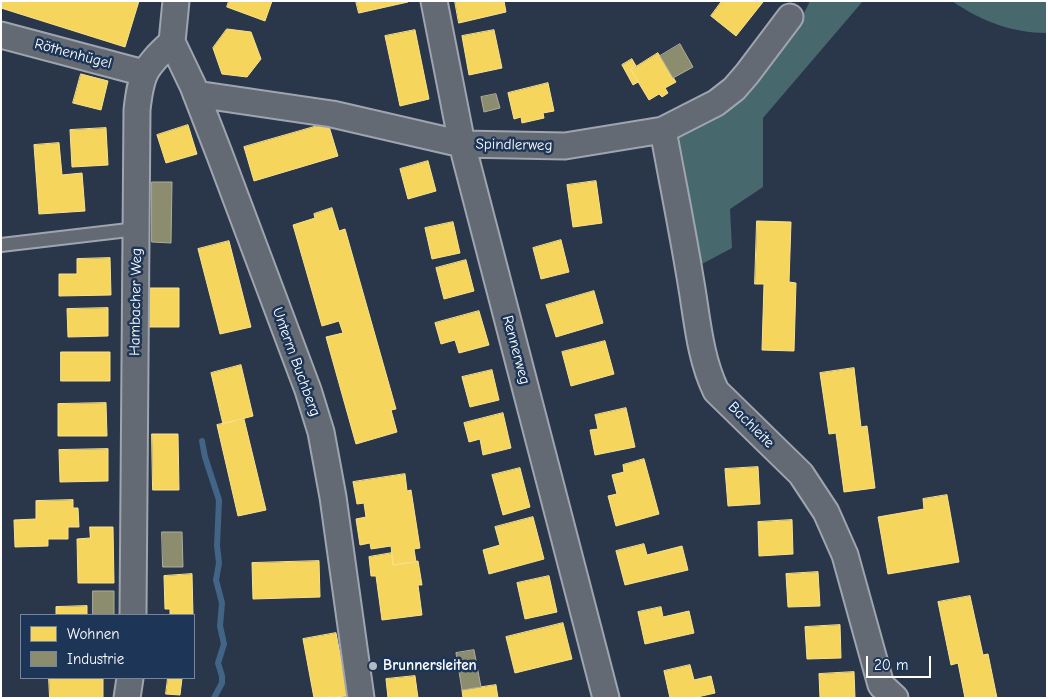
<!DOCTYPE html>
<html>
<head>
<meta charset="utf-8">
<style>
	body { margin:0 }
	#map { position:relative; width:1048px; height:699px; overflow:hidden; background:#2a374a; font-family:"Comic Neue",sans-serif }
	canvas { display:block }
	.frame { position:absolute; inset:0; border:2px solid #fff; pointer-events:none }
	.legend { position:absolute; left:20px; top:614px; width:175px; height:65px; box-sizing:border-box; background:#1d3557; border:1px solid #77869a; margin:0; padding:6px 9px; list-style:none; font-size:15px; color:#fff }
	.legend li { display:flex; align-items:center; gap:10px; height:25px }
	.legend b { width:25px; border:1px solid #77869a }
	.scale { position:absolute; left:866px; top:656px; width:65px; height:22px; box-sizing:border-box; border:2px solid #fff; border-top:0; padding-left:6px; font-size:15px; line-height:18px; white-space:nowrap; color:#fff; -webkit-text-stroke:4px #1d3557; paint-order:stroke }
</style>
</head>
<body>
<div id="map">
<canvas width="1048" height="699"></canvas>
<div class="frame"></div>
<ul class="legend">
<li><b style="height:14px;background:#f6d55c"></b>Wohnen</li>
<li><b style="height:14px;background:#8c8c6e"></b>Industrie</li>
</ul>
<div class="scale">20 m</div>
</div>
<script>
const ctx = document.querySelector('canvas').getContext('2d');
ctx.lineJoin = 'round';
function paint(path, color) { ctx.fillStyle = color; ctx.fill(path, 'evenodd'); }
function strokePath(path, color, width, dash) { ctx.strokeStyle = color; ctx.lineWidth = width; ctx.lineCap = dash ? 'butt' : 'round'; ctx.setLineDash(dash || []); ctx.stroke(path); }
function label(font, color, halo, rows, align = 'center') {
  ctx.font = font + ' "Comic Neue",sans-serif'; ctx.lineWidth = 5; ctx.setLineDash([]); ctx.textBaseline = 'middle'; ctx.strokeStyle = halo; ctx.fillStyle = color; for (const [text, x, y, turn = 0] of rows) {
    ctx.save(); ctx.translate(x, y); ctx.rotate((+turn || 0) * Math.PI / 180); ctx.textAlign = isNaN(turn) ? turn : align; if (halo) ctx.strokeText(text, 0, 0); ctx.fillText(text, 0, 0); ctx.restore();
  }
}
paint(new Path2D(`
	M810 1H863L763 118V187L730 209 732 248 700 265 671 141 704 120 799 23Z
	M952 1H1047V33C1012 33 981 21 952 1Z`), '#47696d');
const homes = new Path2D(`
	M1 1H139L125 47 1 8Z
	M229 1H272L265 21 227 7Z
	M356 1H408V2L359 13Z
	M455 1H504L506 12 459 23Z
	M722 1H761L763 2 736 36 711 16Z
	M227 29 251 32 261 59 247 77 222 74 213 48Z
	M415 30 429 99 400 106 385 36Z
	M494 30 502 68 469 75 462 36Z
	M658 53 676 82 665 88 668 93 662 97 659 94 649 100 631 70Z
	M632 59 636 66 631 70 638 82 633 85 622 65Z
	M81 74 108 81 101 110 73 103Z
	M548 83 554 111 543 113 544 118 522 123 521 117 514 119 508 93Z
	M328 123 338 156 254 181 244 147Z
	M188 125 197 154 166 163 157 135Z
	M106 128 108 165 72 167 70 130Z
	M59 143 62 175 82 173 85 211 39 214 34 145Z
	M428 161 436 191 408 199 400 169Z
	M596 181 602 223 573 227 567 185Z
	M332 208 339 231 345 229 396 409 391 410 397 432 356 444 326 337 343 333 339 321 322 326 293 225 315 218 314 214Z
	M757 221 791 222 789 282 796 283 794 351 762 350 764 284H755Z
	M453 222 460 253 432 259 425 228Z
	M561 240 569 272 541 279 533 248Z
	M229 241 251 327 220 334 198 249Z
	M110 258 111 295 59 296V274H77V259Z
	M466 260 474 291 444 299 436 268Z
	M146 288H179V327H145Z
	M594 291 603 323 556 337 546 305Z
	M108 308V336L68 337 67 309Z
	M479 311 489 345 459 353 455 340 441 344 435 323Z
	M605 341 614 374 571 386 562 352Z
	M61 352H110V381H61Z
	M241 365 253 416 223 424 211 373Z
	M854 368 861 427 867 426 875 488 844 492 836 433 829 434 820 373Z
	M492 370 499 400 470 407 462 377Z
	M106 403 107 436H58V404Z
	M626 408 635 447 595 455 590 430 598 429 595 415Z
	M503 413 511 448 483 455 480 439 469 442 464 423Z
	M244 419 266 510 238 516 217 425Z
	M152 434H178L179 490H153Z
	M108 449V481L60 482 59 450Z
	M644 459 659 514 616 526 608 496 617 494 612 475 624 472 623 465Z
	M758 467 760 504 728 506 725 469Z
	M520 468 530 507 503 515 492 475Z
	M405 474 407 491 411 490 420 548 414 549 416 562 393 565 391 546 371 549 370 543 360 545 356 519 366 517 364 503 357 504 353 482Z
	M947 495 959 562 888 574 878 517 924 509 923 499Z
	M73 500V508H78L79 527H68V539H48V546L15 547 14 520 36 519V501Z
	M533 517 544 559 489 574 483 550 500 545 495 527Z
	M792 520 793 554 759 556 758 522Z
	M90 527H113L114 583H78L77 539 90 538Z
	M644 544 647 555 682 546 688 570 625 585 616 551Z
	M392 553 393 565 418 561 422 585H418L422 615 382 620 376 576H371L369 557Z
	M319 561 320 597 253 599 252 563Z
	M818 572 820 606 788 607 786 574Z
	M192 574 193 615H170V609H165L164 576Z
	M549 576 557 612 525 619 517 583Z
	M970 596 983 655 988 654 997 698H965L958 663 951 665 938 602Z
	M87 606V615H56V607Z
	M661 607 663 617 689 611 694 633 645 644 638 612Z
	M563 623 572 659 515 673 506 637Z
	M840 625 841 658 807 659 805 627Z
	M336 633 348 696 314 698 303 639Z
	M690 665 694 680 711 676 715 693 693 698H670L664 671Z
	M854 672 855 698H820L819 674Z
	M415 676 418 698H388L386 679Z
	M49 678H103V698H50Z
	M168 678H182L180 695 166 694Z
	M496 685 498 698H463L462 690Z`);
paint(homes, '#f6d55c');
strokePath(homes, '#f9e28d', 1);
const industry = new Path2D(`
	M680 44 693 67 673 78 660 56Z
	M496 94 500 108 484 112 481 97Z
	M152 182H172L171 243 152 242Z
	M162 532H182L183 567H163Z
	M93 591H114V615H93Z
	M474 650 481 687 462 690 456 653Z`);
paint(industry, '#8c8c6e');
strokePath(industry, '#aeae9a', 1);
strokePath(new Path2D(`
	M202 441 205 457 219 500 217 546 219 563 216 580 222 603 220 626 224 644 218 663 222 676V683L214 698`), '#426486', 6);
const service = new Path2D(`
	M1 245 137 229`);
const minor = new Path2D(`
	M434 1 462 144 606 698
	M1 35 144 73
	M172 42 193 86 219 153 308 390 321 432 333 497 361 698
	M196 94 332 114 462 144 565 146 663 130 716 103 734 89 747 74 790 17
	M663 130C672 179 682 228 690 277 697 315 699 356 716 391L801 474 826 512 845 555 881 685 895 698
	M133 615 137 110C141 73 145 67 172 42L176 1
	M127 698 130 678`);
strokePath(service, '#9fa5ae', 16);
strokePath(minor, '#9fa5ae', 29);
strokePath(service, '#636a74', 12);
strokePath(minor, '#636a74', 25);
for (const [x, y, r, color] of [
	[373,666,5,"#b4b9c0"]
]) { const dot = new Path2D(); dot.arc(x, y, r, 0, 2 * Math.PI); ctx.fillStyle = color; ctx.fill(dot); strokePath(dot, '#1d3557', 2); }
label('15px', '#fff', '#1d3557', [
	["Röthenhügel",73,54,15],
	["Spindlerweg",514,145,1],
	["Hambacher Weg",136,302,-89],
	["Rennerweg",516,350,75],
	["Unterm Buchberg",296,362,70],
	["Bachleite",751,425,45]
]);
label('bold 15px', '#fff', '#1d3557', [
	["Brunnersleiten",383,666]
], 'left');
</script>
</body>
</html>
